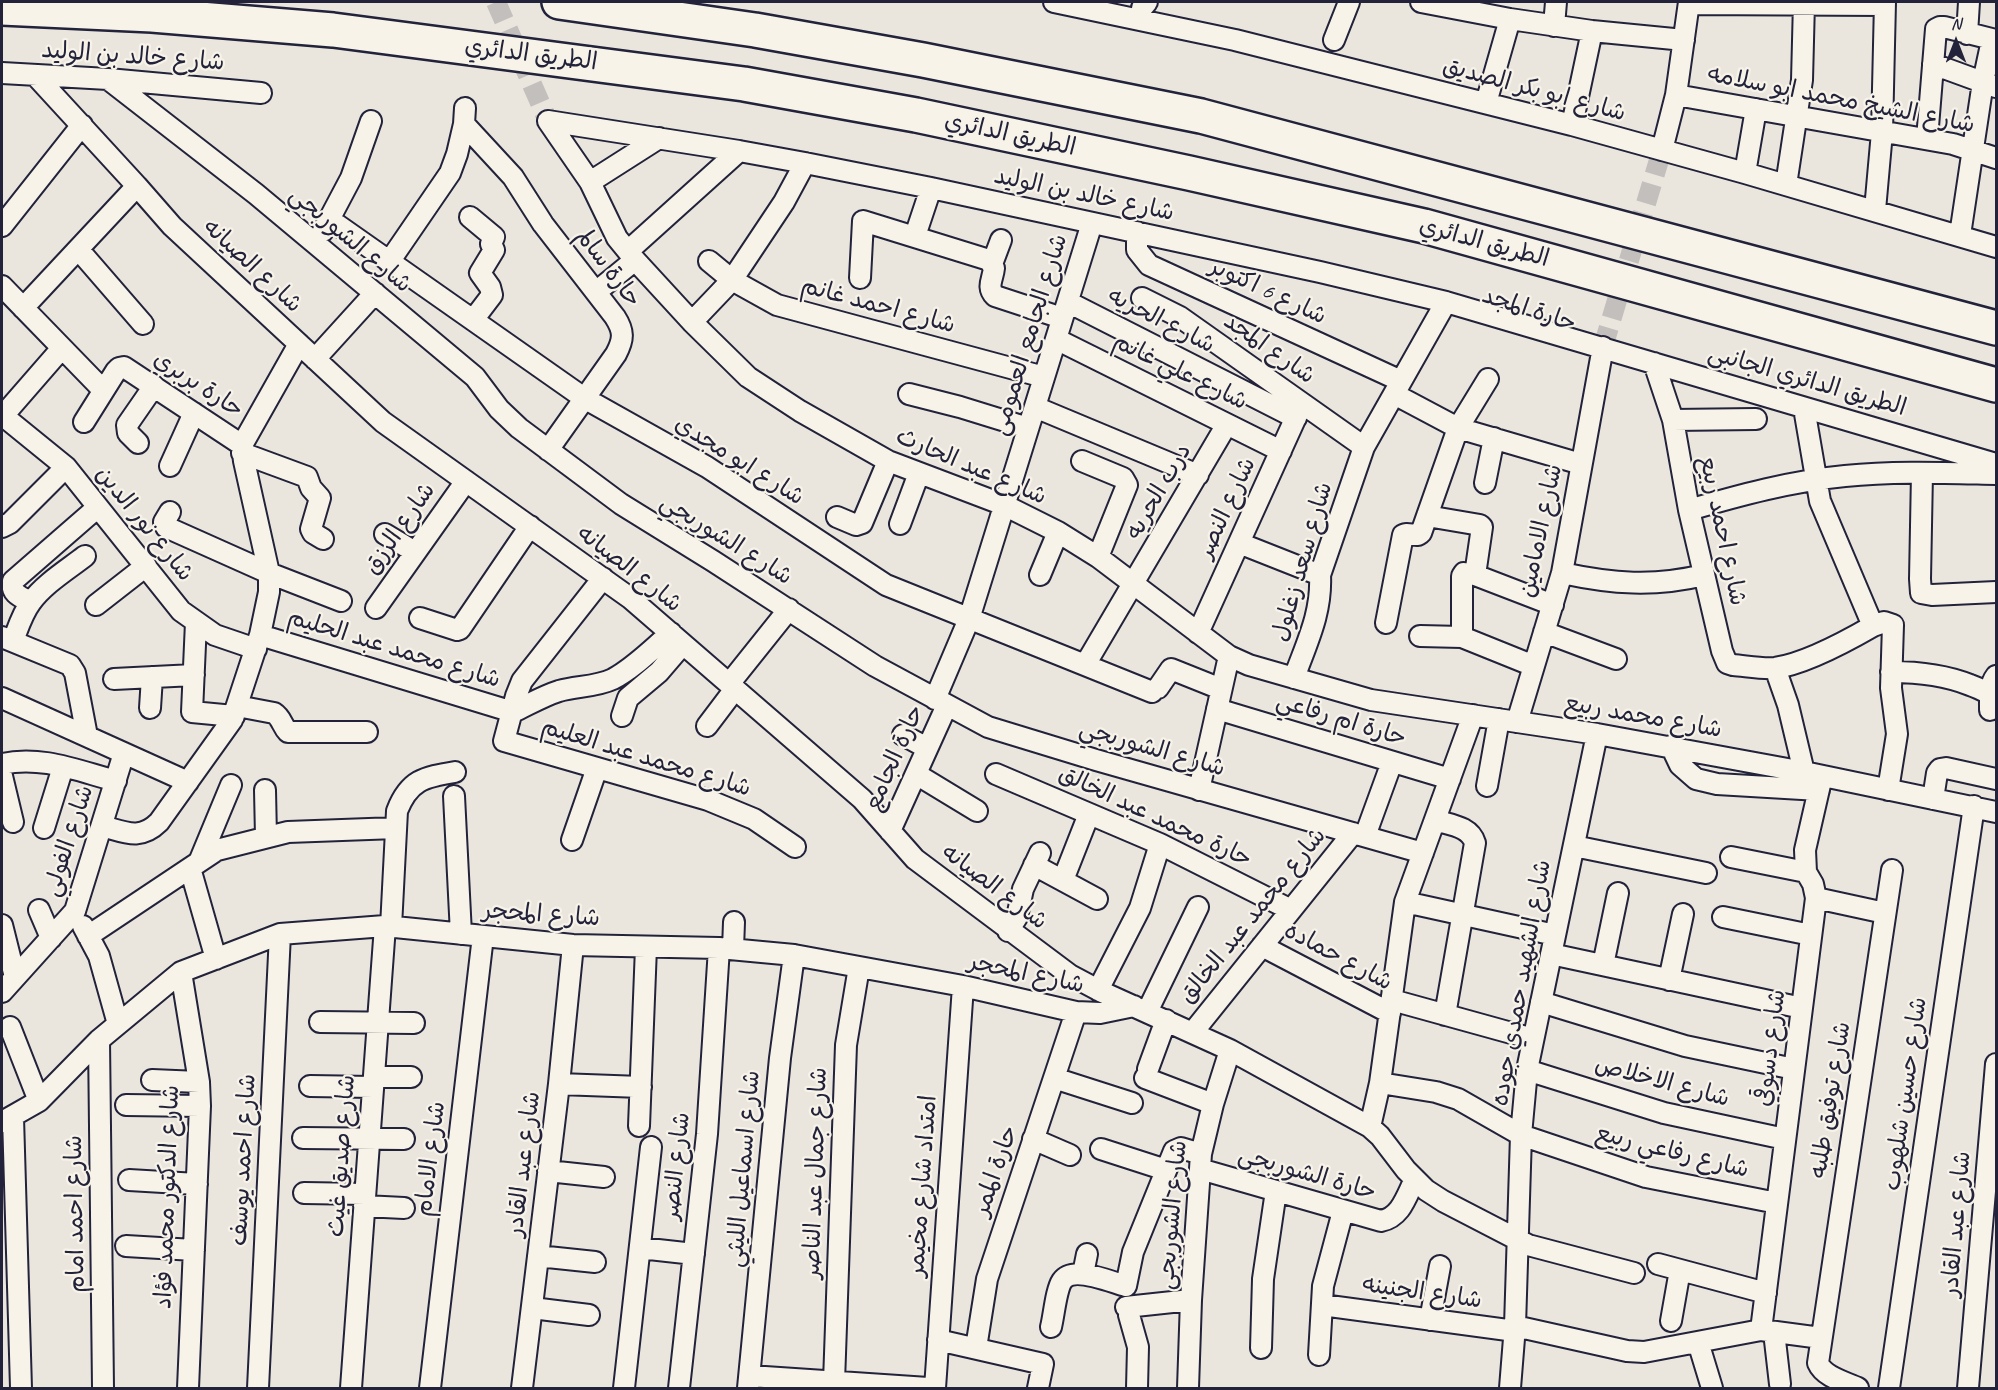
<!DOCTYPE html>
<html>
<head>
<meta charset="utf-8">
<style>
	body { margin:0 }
	#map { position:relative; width:1998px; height:1390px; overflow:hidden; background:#eae6de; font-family:Caveat,sans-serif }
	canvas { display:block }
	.frame { position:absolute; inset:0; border:3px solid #22223b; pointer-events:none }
	.north { position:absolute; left:1926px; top:12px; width:60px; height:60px; -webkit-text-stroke:4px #f7f3e8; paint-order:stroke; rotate:0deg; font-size:16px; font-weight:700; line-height:24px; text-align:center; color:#22223b }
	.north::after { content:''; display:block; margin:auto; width:21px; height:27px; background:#22223b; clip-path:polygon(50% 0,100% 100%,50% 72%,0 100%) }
</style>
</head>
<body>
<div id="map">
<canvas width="1998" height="1390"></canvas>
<div class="frame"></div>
<div class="north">N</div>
</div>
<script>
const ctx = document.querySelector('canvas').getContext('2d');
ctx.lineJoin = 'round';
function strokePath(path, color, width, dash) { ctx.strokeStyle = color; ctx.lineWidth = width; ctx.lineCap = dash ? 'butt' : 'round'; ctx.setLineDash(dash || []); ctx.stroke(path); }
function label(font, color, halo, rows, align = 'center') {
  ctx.font = font + ' Caveat,"Playpen Sans Arabic",sans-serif'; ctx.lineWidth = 4.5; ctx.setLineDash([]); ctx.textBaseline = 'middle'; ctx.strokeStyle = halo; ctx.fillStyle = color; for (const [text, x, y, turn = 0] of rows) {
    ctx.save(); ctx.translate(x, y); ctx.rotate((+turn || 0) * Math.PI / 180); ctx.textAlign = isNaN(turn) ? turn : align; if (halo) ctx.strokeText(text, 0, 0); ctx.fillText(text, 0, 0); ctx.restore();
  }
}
strokePath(new Path2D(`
	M496 2 548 121
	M1603 347 1662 150`), '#c2bfbd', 20, [20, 10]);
const street = new Path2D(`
	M1054 2 1235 40 1572 125 1745 173 1996 247
	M1421 2 1510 19 1592 31 1684 40
	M1689 4 1885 5
	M1142 8 1147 2
	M1554 26 1556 2
	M1967 34 1969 2
	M1334 40 1349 2
	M1933 64 1996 87
	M2 73 108 79 261 93
	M35 75 137 186 172 226 383 422 630 598 862 799 915 859 1070 975 1102 992 1230 1050 1370 1127 1380 1136 1406 1170 1426 1190 1443 1201 1528 1245 1634 1273
	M108 79 256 194 475 377 499 409 519 428 621 504 713 561 875 666 988 727 1096 760 1423 853
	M1676 95 1953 144 1996 158
	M1486 103 1510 19
	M548 121 739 151 805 163 931 188 1320 272 1446 302 1996 464
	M548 121 590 182 617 238 635 260 692 322 748 377 800 411 888 461 1004 505 1058 532 1098 557 1229 656 1249 665 1371 700 1597 734 1804 772
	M464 124 513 177 543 224 615 317C624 331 624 339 616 354L548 450
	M1572 125 1592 31
	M1927 139 1936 29 1940 27H1944L1996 40
	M1662 150 1676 95 1689 2
	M1745 173 1756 109
	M590 182 659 138
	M1786 185 1802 80 1804 2
	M1875 210 1882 132 1885 2
	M470 217 494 237 491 244 494 250 480 273 490 287 492 295 473 320
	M329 219 584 398 707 467 886 585 1152 692
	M2 226 82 125
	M323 231 351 178 371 121
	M1137 232V250L1149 265 1401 381
	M1960 235 1983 82 1992 40
	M915 236 931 188
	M78 249 143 324
	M628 251 739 151
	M709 261 732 280 777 305 1044 377
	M389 262 450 173 457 154 464 124 465 108
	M992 264 1001 240
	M860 278 863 221 989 260 994 268C993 279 986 287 995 296L1062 318
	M2 286 103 390
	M596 292 635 260
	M1142 298 1180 317 1364 447
	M1068 302 1296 418
	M23 308 137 186
	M692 322 732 280 784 202 805 163
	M1056 339 1281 451
	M315 359 375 293
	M1654 363 1673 420 1689 510 1722 651 1727 663 1733 665C1746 666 1761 669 1775 668 1805 664 1847 641 1873 626
	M909 394 960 407 1028 428
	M1394 394 1458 428 1581 464
	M1035 407 1198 475
	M1804 408 1820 501 1873 626 1884 622 1893 625 1891 688 1897 734 1888 790
	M2 415 66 467 181 611 215 635 256 649
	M2 417 62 348
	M1673 420 1756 419
	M84 422 116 371 119 368 124 367 242 445
	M138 443 128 433 127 425 154 386
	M242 453 307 477 311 488 320 498 311 529 313 533 323 539
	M1082 461 1123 478 1127 485 1098 557
	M170 466 194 413
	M1922 473 1920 579 1921 593 1932 595 1996 592
	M1485 483 1494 438
	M1689 510C1740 495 1792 481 1845 476 1895 471 1946 473 1996 474
	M170 512 164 522 166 527 269 573 341 601
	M1427 516 1480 525 1482 527 1475 575
	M837 517 856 525 862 523 888 461
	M900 524 919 473
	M2 527 10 523 66 467
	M385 534 415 552
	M1239 543 1320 575
	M1562 573C1613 584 1654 587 1704 575
	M1040 575 1058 532
	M603 578 522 681 516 696 504 741 708 800 754 819 795 847
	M31 602C21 597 10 594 13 581L98 507
	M96 605 146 566
	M376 608 466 481
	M420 618 457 630 460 629 530 526
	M196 622 192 712 234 716
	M1386 623 1403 535 1406 534 1418 535 1421 533 1458 428 1488 379
	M1544 632 1616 659
	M1198 633 1301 406
	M260 635 513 712
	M1420 636 1462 637 1534 666
	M2 637 70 665 75 673 87 736
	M1462 637V576L1464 573 1475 575 1553 605
	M13 641C18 628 22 614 31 602 44 584 67 570 85 556
	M1085 665 1227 424
	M1775 668 1788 705 1804 772 1996 812
	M1891 672C1919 672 1945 675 1970 685 1979 688 1988 693 1996 697
	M1294 678C1307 642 1322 613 1320 575L1364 447 1446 302
	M114 679 194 675
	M729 684 789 609
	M1158 688 1171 669 1221 689
	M2 698 188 782
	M935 699 969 619 1092 223
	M237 706 274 713C282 718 282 726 288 732H367
	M150 708 152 677
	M1217 709 1450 779
	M1990 710C1990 699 1989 685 1996 676
	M513 712C528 705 543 696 559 691 577 686 596 687 613 679 634 668 652 649 671 633
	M622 716 628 698 659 672 683 644
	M1517 722 1562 573 1603 347
	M707 726 735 689
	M903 735 927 748
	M1671 746 1680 765 1696 779 1717 784 1819 790
	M2 764C41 755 78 771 116 781
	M916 774 977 811
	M996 774 1160 844 1291 910
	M2 776 13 822
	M1487 786 1499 719
	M265 790 266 837
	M1199 790 1229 656
	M454 796 461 934
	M1933 799 1937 773 1940 769 1946 768 1996 779
	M1435 820C1450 825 1470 826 1475 843L1445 1015
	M102 826C125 832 140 841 159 822L232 720 260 635 269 592V573L244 461 242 445 299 344
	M44 828 63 767
	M890 831 947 705
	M1365 836 1392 762
	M572 840 597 768
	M1574 846 1706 873
	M1731 857 1806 872
	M199 862 231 785
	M1034 865 1097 899
	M190 868 216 959
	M1063 880 1089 814
	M1816 898 1885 913
	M1405 902 1555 935
	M39 910 51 938
	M1723 917 1811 935
	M2 925 15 977
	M83 926 99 956 118 1024
	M391 927 397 811C409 780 424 777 455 772
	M1008 931 1017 917 1023 889 1040 853
	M88 936 217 850 288 832 396 828
	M1262 946 1390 1013
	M733 949 734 922
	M1551 954 1802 1008
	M1603 965 1618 893
	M181 972 199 1082 200 1106 188 1388
	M1669 980 1683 914
	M1098 990 1140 908 1160 844
	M2 992 75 911 124 753
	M1392 1000 1533 1039
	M1541 1002 1685 1046 1794 1069
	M1147 1012 1198 907
	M320 1022 414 1023
	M10 1027 39 1101
	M1193 1032 1353 833
	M99 1040 103 1388
	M1148 1069 1166 1020
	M1527 1070 1664 1113 1785 1139
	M374 1077H411
	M1054 1078 1132 1103
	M1145 1078 1213 1104
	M152 1080 199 1082
	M1380 1083 1436 1092 1458 1099 1521 1135 1646 1177 1777 1203
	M559 1084 641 1087
	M310 1086 373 1087
	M126 1105 200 1106
	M13 1117 21 1388
	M2 1122 39 1101 99 1040 181 972 280 934 385 926 573 945 719 948 794 955 963 986 1076 1012 1100 1013 1134 1006
	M639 1126 646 947
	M1370 1127 1380 1083 1405 902 1473 715
	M303 1138 404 1139
	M1033 1139 1070 1155
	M1101 1149 1166 1170
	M1200 1169 1381 1221C1401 1217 1406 1197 1415 1179
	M548 1171 604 1177
	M129 1180 197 1184
	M304 1193 365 1194
	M364 1206 404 1208
	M126 1246 194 1250
	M640 1248 694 1254
	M538 1256 595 1262
	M1658 1264 1766 1293
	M1083 1274 1087 1254
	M1322 1305 1515 1331
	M1126 1307 1191 1300
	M532 1308 589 1315
	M1129 1315 1138 1347 1137 1388
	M1430 1320 1440 1266
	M1671 1321 1680 1270
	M1515 1326 1627 1351 1644 1352 1761 1330 1821 1338
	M1051 1327C1054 1315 1056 1290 1062 1281 1073 1265 1111 1282 1126 1286L1133 1252 1174 1151 1181 1148 1201 1154
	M1761 1330 1816 898 1813 884 1806 872 1805 850 1822 776
	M1774 1332 1780 1384
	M938 1340 1043 1364 1038 1388
	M1698 1342 1712 1388
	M976 1348 987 1279 1076 1012
	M1261 1348 1263 1279 1276 1191
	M1319 1355 1323 1286 1343 1211
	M750 1376 928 1388
	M834 1382 846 1045 859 967
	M258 1388 280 934
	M351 1388 385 926
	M430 1388 483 936
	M522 1388 559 1084 573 945
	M624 1388 651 1147
	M679 1388 707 1134 719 948
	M748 1388 780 1058 794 955
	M935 1388 963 986
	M1188 1388 1191 1300 1201 1154 1213 1104 1230 1050
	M1510 1388 1515 1326 1521 1135 1527 1070 1597 734
	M1858 1388C1845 1382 1824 1377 1818 1363L1892 870
	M1889 1388 1974 806
	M1968 1388 1996 1064`);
const highway = new Path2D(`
	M559 2 755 30 923 60 1201 116 1996 328
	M2 8 152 15 333 30 744 84 916 115 1189 173 1424 226 1996 385`);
strokePath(street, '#22223b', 24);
strokePath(highway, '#22223b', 38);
strokePath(street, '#f7f3e8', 20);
strokePath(highway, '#f7f3e8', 33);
label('24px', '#22223b', '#f7f3e8', [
	["الطريق الدائري",531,55,7],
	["شارع خالد بن الوليد",133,57,4],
	["شارع ابو بكر الصديق",1534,90,15],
	["شارع الشيخ محمد ابو سلامه",1841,100,11],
	["الطريق الدائري",1010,135,12],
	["شارع خالد بن الوليد",1084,195,12],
	["شارع الشوربجي",350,240,40],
	["الطريق الدائري",1484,243,15],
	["شارع الصيانه",252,266,43],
	["حارة سالم",608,268,53],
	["شارع 6 اكتوبر",1268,292,25],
	["شارع احمد غانم",878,306,15],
	["حارة المجد",1529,310,18],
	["شارع الحريه",1161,321,27],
	["شارع الجامع العمومى",1030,335,-73],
	["شارع المجد",1269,349,35],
	["شارع علي غانم",1180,372,26],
	["الطريق الدائري الجانبى",1807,381,16],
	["حارة بربري",198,385,33],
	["شارع ابو مجدي",739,461,32],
	["شارع عبد الحارث",971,467,23],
	["درب الحريه",1159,492,-60],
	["شارع النصر",1227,508,-65],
	["شارع نور الدين",144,524,51],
	["شارع الرزق",400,529,-55],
	["شارع الامامين",1541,531,-78],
	["شارع احمد ربيع",1722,531,78],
	["شارع الشوربجي",726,540,32],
	["شارع سعد زغلول",1303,562,-74],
	["شارع الصيانه",629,569,38],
	["شارع محمد عبد الحليم",394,649,17],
	["شارع محمد ربيع",1643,717,10],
	["حارة ام رفاعي",1341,720,17],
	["شارع الشوربجي",1152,749,16],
	["شارع محمد عبد العليم",646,758,17],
	["حارة الجامع",895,758,-66],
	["حارة محمد عبد الخالق",1155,817,25],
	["شارع الفولي",69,841,-72],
	["شارع الصيانه",994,887,37],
	["شارع المحجر",541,915,4],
	["شارع محمد عبد الخالق",1253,916,-51],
	["شارع حماده",1338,957,28],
	["شارع المحجر",1026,974,12],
	["شارع الشهيد حمدي جوده",1522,983,-80],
	["شارع دسوقي",1771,1048,-83],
	["شارع الاخلاص",1662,1082,15],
	["شارع حسين شلهوب",1906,1094,-82],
	["شارع توفيق طلبه",1831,1100,-81],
	["شارع رفاعي ربيع",1672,1152,14],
	["شارع صديق غيث",342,1156,-86],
	["شارع الامام",431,1159,-83],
	["شارع احمد يوسف",244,1160,-87],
	["شارع عبد القادر",524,1164,-83],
	["شارع النصر",677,1166,-84],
	["شارع اسماعيل الليثي",744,1169,-85],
	["حارة الممر",996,1171,-71],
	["شارع جمال عبد الناصر",816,1173,-88],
	["حارة الشوربجى",1307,1174,16],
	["امتداد شارع مخيمر",923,1186,-86],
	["شارع الدكتور محمد فؤاد",168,1197,-88],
	["شارع احمد امام",76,1214,-91],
	["شارع الشوربجى",1173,1215,-85],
	["شارع عبد القادر",1957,1224,-85],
	["شارع الجنينه",1422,1293,8]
]);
</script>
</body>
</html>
